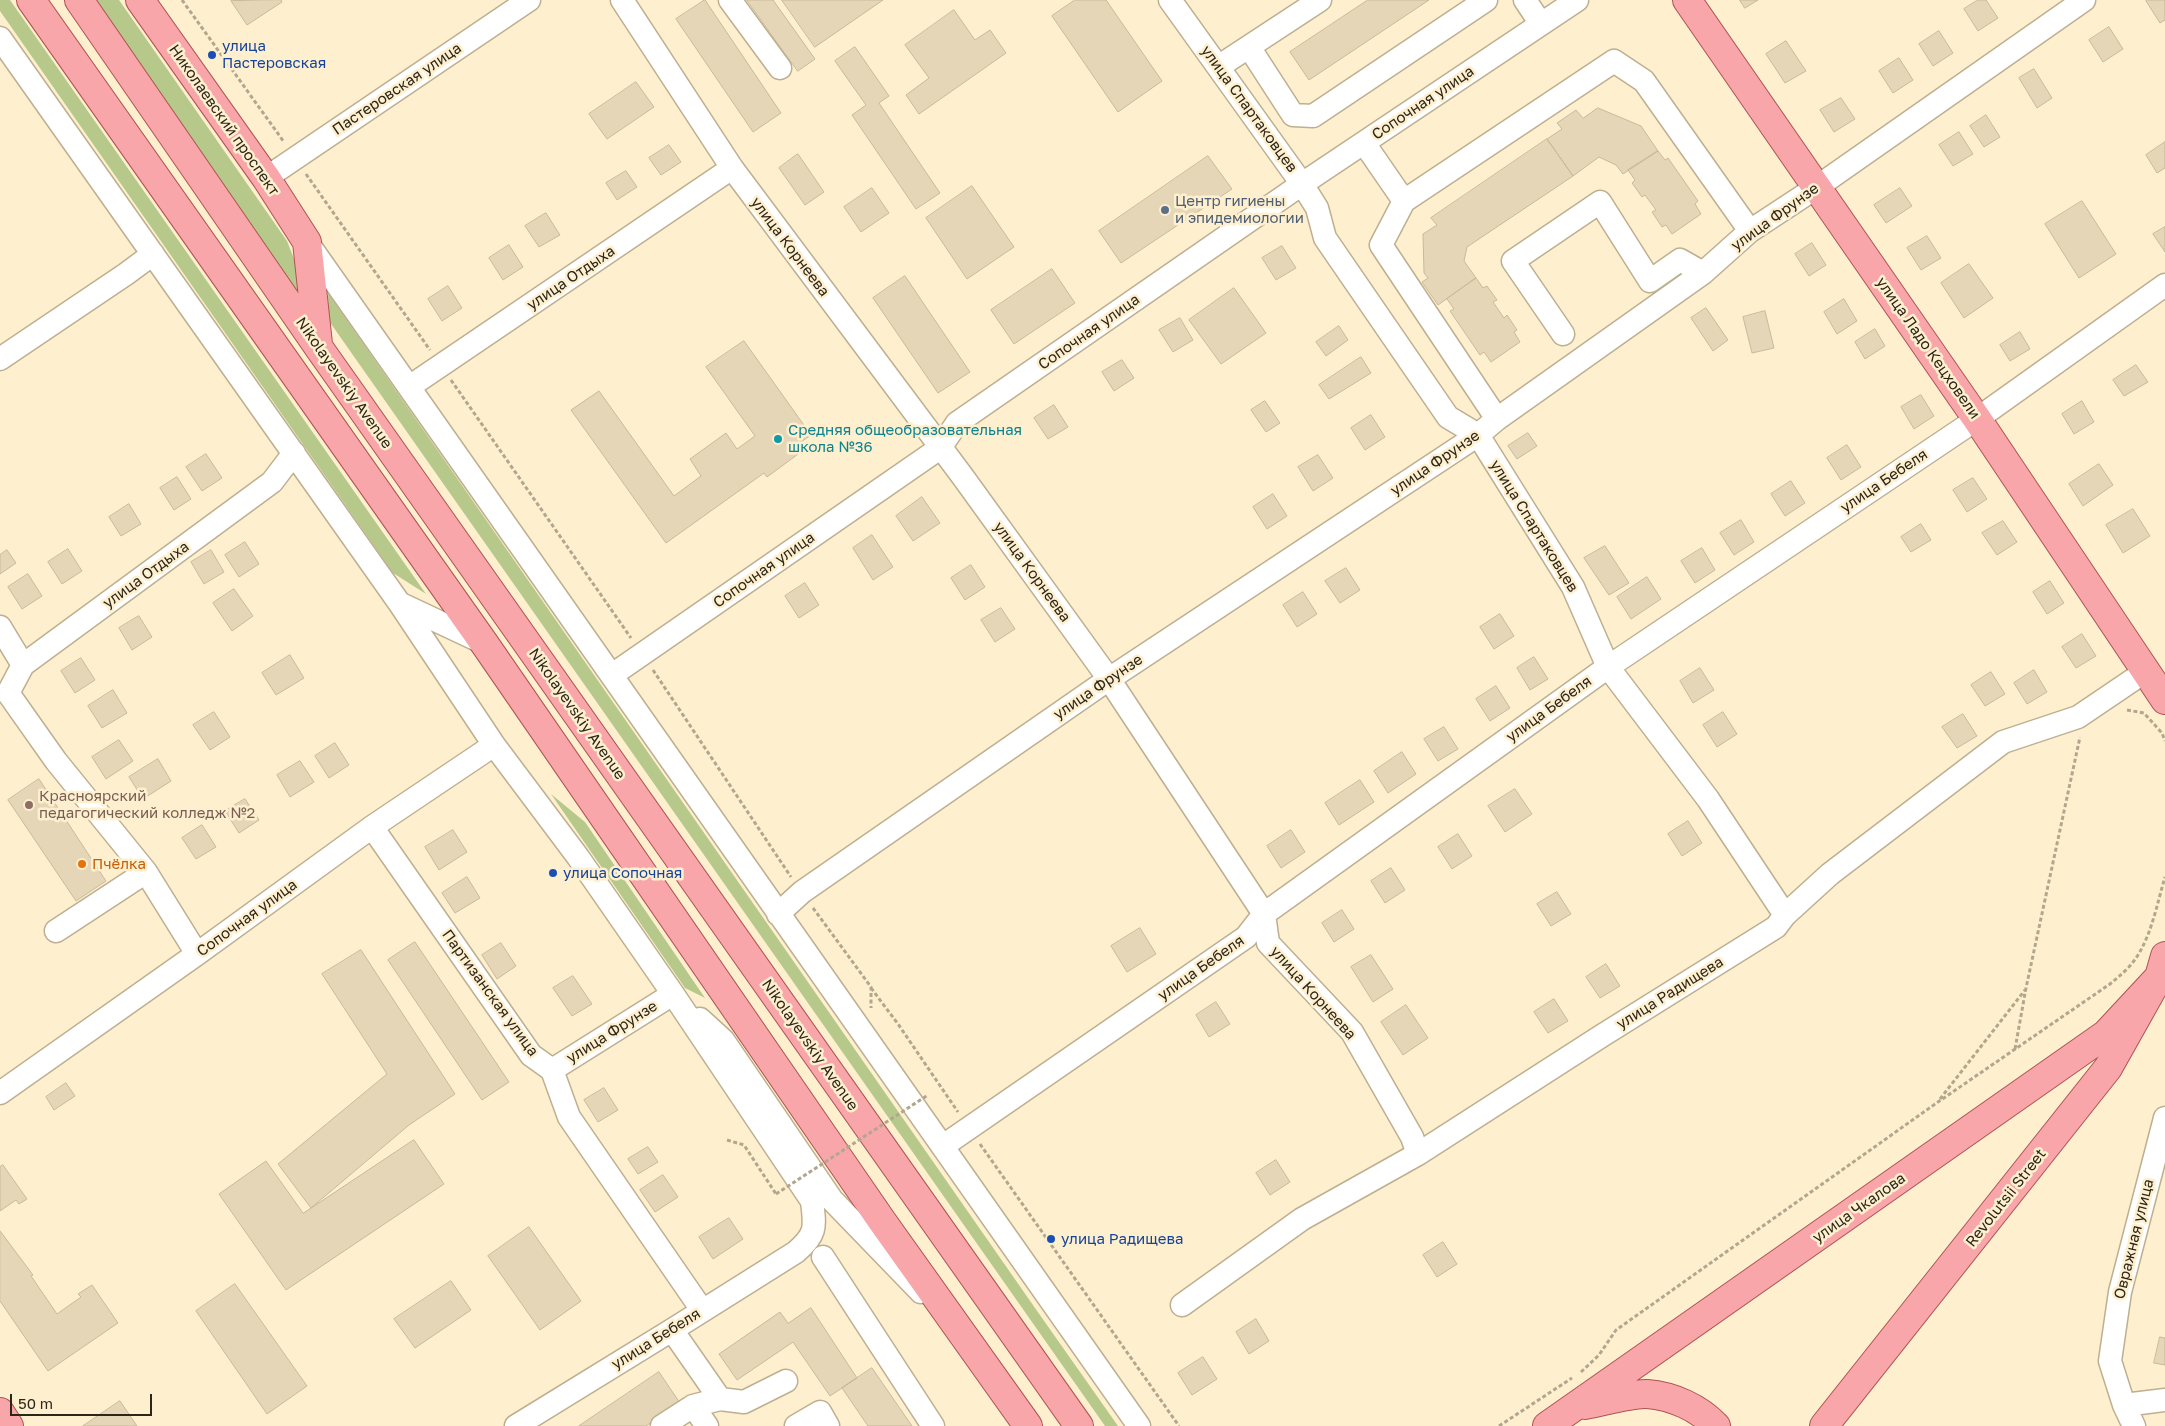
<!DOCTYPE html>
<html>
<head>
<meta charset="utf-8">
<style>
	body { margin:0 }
	#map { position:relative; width:2165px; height:1426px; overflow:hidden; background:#fef0cf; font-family:"Golos Text",sans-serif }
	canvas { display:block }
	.scale { position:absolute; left:10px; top:1394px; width:142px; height:22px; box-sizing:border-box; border:2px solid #2c261a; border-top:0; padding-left:6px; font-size:15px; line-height:18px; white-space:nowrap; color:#2c261a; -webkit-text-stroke:4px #fef0cf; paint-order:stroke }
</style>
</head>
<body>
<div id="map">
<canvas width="2165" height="1426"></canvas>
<div class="scale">50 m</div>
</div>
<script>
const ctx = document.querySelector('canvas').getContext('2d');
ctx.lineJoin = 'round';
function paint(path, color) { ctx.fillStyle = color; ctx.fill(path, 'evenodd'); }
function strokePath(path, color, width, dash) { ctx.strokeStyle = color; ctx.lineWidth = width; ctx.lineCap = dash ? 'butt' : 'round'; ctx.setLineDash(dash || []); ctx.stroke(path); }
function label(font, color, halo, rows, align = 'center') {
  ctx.font = font + ' "Golos Text",sans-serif'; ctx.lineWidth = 5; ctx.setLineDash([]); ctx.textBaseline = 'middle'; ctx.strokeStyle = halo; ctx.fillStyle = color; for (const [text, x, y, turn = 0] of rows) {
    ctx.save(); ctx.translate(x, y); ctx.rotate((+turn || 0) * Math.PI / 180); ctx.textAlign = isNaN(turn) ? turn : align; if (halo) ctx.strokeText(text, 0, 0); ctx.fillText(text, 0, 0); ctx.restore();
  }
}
paint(new Path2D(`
	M0 0H10L426 594 393 573 0 11Z
	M95 0H119L287 241 300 274 299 299Z
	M328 293 1035 1308 1118 1426H1105L329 321Z
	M551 794 585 822 705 998 685 988Z`), '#b7c98a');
const building = new Path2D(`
	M281 0 282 2 247 25 231 1Z
	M705 0 781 113 753 132 676 19Z
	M747 0H773L815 59 798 71Z
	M782 0H883L815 47Z
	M1075 0H1106L1162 81 1118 112 1052 16Z
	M1368 0H1429L1309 80 1290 52Z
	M1740 0H1758L1745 8Z
	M1978 0H1986L1998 18 1978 31 1964 9Z
	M2148 0H2165V20L2160 23 2146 1Z
	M954 10 975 40 990 30 1006 53 919 114 906 95 929 78 905 45Z
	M2109 27 2123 49 2103 62 2089 40Z
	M1939 31 1953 53 1933 66 1919 44Z
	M1786 41 1806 71 1785 83 1766 54Z
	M855 47 889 96 879 103 940 193 916 209 852 115 866 105 835 61Z
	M1899 58 1913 80 1893 93 1879 71Z
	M2034 69 2052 98 2037 108 2019 78Z
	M636 82 654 107 607 139 589 114Z
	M1841 98 1855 119 1834 132 1820 110Z
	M1598 108 1641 126 1658 151 1623 174 1616 165 1599 157 1573 176 1547 139 1562 129 1557 123 1576 110 1583 118Z
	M1986 115 2000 137 1984 147 1970 126Z
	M1959 132 1973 154 1953 166 1939 145Z
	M1547 139 1573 176 1467 247 1464 261 1476 278 1438 305 1422 282 1428 278 1424 273 1423 234 1437 225 1431 218Z
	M2165 142V168L2157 173 2146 155Z
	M669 145 681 162 661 175 649 158Z
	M1658 151 1665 160 1668 158 1698 201 1695 204 1701 214 1672 234 1666 225 1662 227 1652 212 1656 210 1645 195 1642 197 1632 183 1635 180 1628 170Z
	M798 154 824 192 805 205 779 168Z
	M1208 156 1232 189 1121 263 1099 231Z
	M626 171 637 187 617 200 606 183Z
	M972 186 1014 247 967 279 926 218Z
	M872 188 889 213 861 232 844 207Z
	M1900 188 1912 206 1886 223 1874 205Z
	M2082 201 2116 254 2079 278 2045 224Z
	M546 213 560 235 539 247 525 226Z
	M2165 227V252L2153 234Z
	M1927 236 1941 258 1921 270 1907 248Z
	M1812 243 1826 265 1809 276 1795 254Z
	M509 245 523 267 503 280 489 258Z
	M1282 246 1296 268 1276 280 1262 258Z
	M1969 264 1993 298 1964 318 1941 283Z
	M1052 269 1075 303 1014 344 991 310Z
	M905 276 970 372 938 393 873 298Z
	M1476 278 1483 288 1487 286 1497 300 1493 302 1504 318 1507 315 1517 330 1514 332 1520 342 1491 362 1484 352 1480 355 1450 311 1454 309 1447 299Z
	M448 286 462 308 442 321 428 299Z
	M1234 288 1266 333 1221 364 1189 320Z
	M1844 299 1857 321 1837 334 1824 312Z
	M1706 308 1728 340 1713 351 1691 318Z
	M1765 311 1774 348 1752 353 1743 317Z
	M1180 318 1193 340 1173 352 1159 330Z
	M1339 326 1348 340 1326 356 1316 342Z
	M1875 329 1885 346 1865 359 1855 342Z
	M2020 332 2030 349 2010 361 2000 345Z
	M744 341 811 435 801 442 805 449 767 477 764 473 666 543 571 410 599 391 674 496 701 476 690 459 726 433 737 449 755 436 706 367Z
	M1361 357 1371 373 1329 399 1319 385Z
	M1122 360 1134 378 1114 391 1102 372Z
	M2136 365 2148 382 2124 396 2113 380Z
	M1921 395 1934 416 1914 429 1901 407Z
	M1265 401 1280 423 1266 432 1251 410Z
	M2082 401 2094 422 2074 434 2062 414Z
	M1054 405 1068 427 1048 439 1034 418Z
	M1371 415 1385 437 1365 450 1351 428Z
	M1528 433 1537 446 1517 459 1508 446Z
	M1847 445 1861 467 1841 480 1827 458Z
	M206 454 222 478 202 491 186 467Z
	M1318 455 1333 478 1313 491 1298 467Z
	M2099 464 2113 485 2083 506 2069 484Z
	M177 477 191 499 174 510 160 488Z
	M1973 478 1987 499 1967 512 1953 490Z
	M1791 481 1805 503 1785 516 1771 494Z
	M1273 494 1287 516 1267 529 1253 507Z
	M922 497 940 523 913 541 896 516Z
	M129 504 141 524 121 536 109 517Z
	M2133 509 2150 536 2123 553 2106 525Z
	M1741 520 1754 542 1734 555 1720 533Z
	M2003 521 2017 542 1997 555 1982 533Z
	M1921 524 1931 540 1911 552 1901 537Z
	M872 535 893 567 873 580 853 548Z
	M245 542 259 564 239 577 225 555Z
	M1605 546 1629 583 1609 595 1584 558Z
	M1702 548 1715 570 1695 583 1681 561Z
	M68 549 82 571 62 584 48 562Z
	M7 550 16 563 0 574V555Z
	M211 550 224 572 204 584 191 562Z
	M971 565 985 587 965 600 951 578Z
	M1346 568 1360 590 1340 603 1325 581Z
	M28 574 42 596 22 609 8 587Z
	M1647 577 1661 599 1631 619 1617 597Z
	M2050 581 2064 603 2047 614 2033 592Z
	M805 583 819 605 799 618 785 596Z
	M234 589 253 616 232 631 213 603Z
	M1303 592 1317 614 1297 627 1283 605Z
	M1001 608 1015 629 995 642 981 620Z
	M1500 614 1514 636 1494 649 1480 627Z
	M139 616 152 637 132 650 119 628Z
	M2082 634 2096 656 2076 668 2062 647Z
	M290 655 304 678 276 695 262 673Z
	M1534 657 1548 679 1530 690 1517 668Z
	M81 658 95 680 75 693 61 671Z
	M1700 668 1714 690 1693 703 1680 681Z
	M2034 670 2047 692 2027 704 2014 683Z
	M1991 672 2005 694 1985 706 1971 685Z
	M1496 686 1510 708 1490 721 1476 699Z
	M113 690 127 713 102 728 88 706Z
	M214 712 230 737 210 750 193 725Z
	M1723 712 1737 734 1717 747 1703 725Z
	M1963 714 1977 736 1957 748 1942 727Z
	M1444 727 1458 749 1438 761 1424 739Z
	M119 740 133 761 106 779 92 757Z
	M335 743 349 765 329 778 315 756Z
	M1402 752 1416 774 1388 793 1374 771Z
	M158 759 171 781 143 799 129 777Z
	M300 761 314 782 290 797 277 775Z
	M39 779 106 881 76 901 8 800Z
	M1360 780 1374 802 1339 825 1325 803Z
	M1515 789 1532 814 1505 832 1488 806Z
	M245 799 259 820 239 833 225 811Z
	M1688 821 1702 843 1682 856 1668 834Z
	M202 825 216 847 196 859 182 838Z
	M453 830 467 852 439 870 425 847Z
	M1291 830 1305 852 1281 868 1267 846Z
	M1458 834 1472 856 1452 869 1438 847Z
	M1391 868 1405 890 1385 903 1371 881Z
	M467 877 480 898 455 913 442 893Z
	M1557 892 1571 914 1551 926 1537 904Z
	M1342 910 1354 929 1334 942 1322 923Z
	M1140 928 1156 954 1127 972 1111 946Z
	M415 942 509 1082 482 1100 388 960Z
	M501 943 516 966 497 979 482 955Z
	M361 950 455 1094 409 1125 311 1208 278 1164 387 1074 322 974Z
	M1371 955 1393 989 1373 1002 1351 967Z
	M1606 964 1620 986 1600 998 1586 977Z
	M573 976 592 1004 572 1016 553 988Z
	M1554 999 1568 1021 1548 1033 1534 1012Z
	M1216 1002 1230 1024 1209 1037 1196 1015Z
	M1406 1005 1428 1038 1403 1055 1381 1022Z
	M66 1083 75 1096 54 1110 46 1097Z
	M604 1088 618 1110 598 1122 584 1100Z
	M414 1140 444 1184 286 1290 219 1194 266 1161 303 1213Z
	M648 1147 658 1162 638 1174 628 1159Z
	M1276 1160 1290 1182 1270 1195 1256 1173Z
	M3 1165 27 1199 19 1204 16 1200 0 1211V1167Z
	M663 1175 678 1197 655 1212 640 1190Z
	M729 1218 743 1239 713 1259 699 1237Z
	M529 1227 581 1301 540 1330 488 1256Z
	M0 1231 33 1275 31 1276 57 1314 81 1297 78 1294 92 1285 118 1323 48 1371 0 1301Z
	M1443 1242 1457 1264 1437 1277 1423 1255Z
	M451 1281 471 1310 415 1348 394 1319Z
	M235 1284 307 1386 267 1414 196 1311Z
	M811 1308 857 1378 830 1396 793 1342 737 1380 719 1354 780 1312 788 1323Z
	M1256 1319 1269 1341 1249 1354 1236 1332Z
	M2160 1337 2165 1338V1365L2154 1363Z
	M1203 1357 1217 1379 1192 1395 1178 1373Z
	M872 1368 912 1426H868L842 1388Z
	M659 1372 680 1403 646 1426H579Z
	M120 1401 137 1426H83Z`);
paint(building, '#e5d6b7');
strokePath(building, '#c7b99a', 1);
const minor = new Path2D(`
	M622 0 732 168 963 477 1109 679 1264 914 1268 943 1352 1032 1412 1137 1418 1154
	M730 0 780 68
	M1170 0 1302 184 1317 208 1325 238 1448 417 1478 435 1573 587 1608 667 1708 799 1785 915
	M1525 0 1541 24
	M0 38 400 604 494 745 578 857 673 994 812 1201C815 1227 817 1234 796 1252L672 1330 516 1426
	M1249 47 1293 115 1313 116 1486 0
	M1218 67 1320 0
	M1364 143 1404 201 1614 61 1644 81 1750 231
	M266 178 529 0
	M1404 201 1381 245 1497 419
	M307 242 1139 1426
	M1563 334 1513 261 1600 202 1650 281 1680 260 1703 273
	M0 359 126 274 153 254
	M409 387 732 168
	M401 604 484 643
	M0 627 23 665 8 693 56 761 146 872 197 954
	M612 675 940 448 957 423 1302 184 1577 0
	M16 678 23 665 272 482 294 453
	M372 827 531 1055 552 1070 569 1117 702 1310
	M778 914 802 892 1109 679 1478 435 1497 419 1703 273 1750 231 1817 187 2084 0
	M56 931 146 872
	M700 1019 723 1040 832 1200 921 1292
	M552 1070 673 994
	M0 1093 197 954 372 827 494 745
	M943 1146 1246 937 1264 914 1608 667 1977 419 2165 285
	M823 1257 933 1426
	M1182 1305 1302 1219 1418 1154 1603 1035 1776 927 1785 915 1830 874 2003 742 2078 717 2146 671
	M672 1330 720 1399 693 1406 707 1426
	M2124 1405 2165 1400
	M662 1426 693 1406 720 1399 744 1402 786 1381
	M796 1426 820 1412 828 1426
	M2134 1426 2124 1405 2110 1361 2120 1292 2165 1118`);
const major = new Path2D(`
	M31 0 484 643 882 1221 1028 1426
	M79 0 319 348 1079 1426
	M140 0 266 178 307 242 318 344
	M1687 0 1977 419 2165 700
	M1585 1405C1602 1402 1632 1393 1647 1394 1673 1396 1699 1408 1716 1426
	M0 1412 9 1426
	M1547 1426 2106 1034 2159 977
	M1824 1426 2108 1068 2159 977 2165 956`);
strokePath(minor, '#bdaf90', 25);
strokePath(major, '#ae5353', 30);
strokePath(new Path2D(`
	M182 0 284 142
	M306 174 430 350
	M451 380 631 638
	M653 670 791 877
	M2127 710 2144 713 2162 733 2165 741
	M813 908 871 987V1008
	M871 988 898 1024 958 1112
	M2015 1049 2026 988 2080 737
	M1940 1099 2025 990
	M727 1140 744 1145 776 1194
	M980 1144 1179 1426
	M1581 1372 1599 1355 1616 1330 1938 1102 2110 984C2116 979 2122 974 2128 968 2150 945 2156 907 2165 877
	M1499 1426 1572 1378`), '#b2a78e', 3, [4, 2.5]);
strokePath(minor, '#fff', 22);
strokePath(major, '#f8a6aa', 28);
strokePath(new Path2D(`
	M776 1194 928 1095`), '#b2a78e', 3, [4, 2.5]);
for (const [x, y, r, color] of [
	[212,55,5,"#1a4fb4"],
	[1165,210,5,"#5c6f8a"],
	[778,439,5,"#0f9aa8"],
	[29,805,5,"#8d6e63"],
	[82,864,5,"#e8710a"],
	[553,873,5,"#1a4fb4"],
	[1051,1239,5,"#1a4fb4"]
]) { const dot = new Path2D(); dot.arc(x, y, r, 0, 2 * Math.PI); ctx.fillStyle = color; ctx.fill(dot); strokePath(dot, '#fef0cf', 2); }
label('15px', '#164399', '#fef0cf', [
	["улица",222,46],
	["Пастеровская",222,63],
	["улица Сопочная",563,873],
	["улица Радищева",1061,1239]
], 'left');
label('15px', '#2c261a', '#fef0cf', [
	["Пастеровская улица",397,89,-34],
	["Сопочная улица",1423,103,-34],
	["улица Спартаковцев",1249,109,54],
	["Николаевский проспект",224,120,55],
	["улица Фрунзе",1775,217,-36],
	["улица Корнеева",790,247,53],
	["улица Отдыха",571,278,-34],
	["Сопочная улица",1089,332,-35],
	["улица Ладо Кецховели",1928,348,55],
	["Nikolayevskiy Avenue",344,383,55],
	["улица Фрунзе",1435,463,-34],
	["улица Бебеля",1884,481,-34],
	["улица Спартаковцев",1534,526,58],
	["Сопочная улица",764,570,-35],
	["улица Корнеева",1032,572,54],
	["улица Отдыха",146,575,-36],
	["улица Фрунзе",1098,687,-34],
	["улица Бебеля",1549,709,-36],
	["Nikolayevskiy Avenue",577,714,55],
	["Сопочная улица",247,918,-36],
	["улица Бебеля",1201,968,-35],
	["Партизанская улица",490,993,54],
	["улица Корнеева",1313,993,48],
	["улица Радищева",1670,993,-32],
	["улица Фрунзе",612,1032,-32],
	["Nikolayevskiy Avenue",810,1045,55],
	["Revolutsii Street",2006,1198,-52],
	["улица Чкалова",1859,1208,-35],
	["Овражная улица",2134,1239,-76],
	["улица Бебеля",656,1339,-32]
]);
label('15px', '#4e5e75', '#fef0cf', [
	["Центр гигиены",1175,201],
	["и эпидемиологии",1175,218]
], 'left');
label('15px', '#0d838f', '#fef0cf', [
	["Средняя общеобразовательная",788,430],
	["школа №36",788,447]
], 'left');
label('15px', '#785e54', '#fef0cf', [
	["Красноярский",39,796],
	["педагогический колледж №2",39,813]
], 'left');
label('15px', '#c56008', '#fef0cf', [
	["Пчёлка",92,864]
], 'left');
</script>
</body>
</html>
